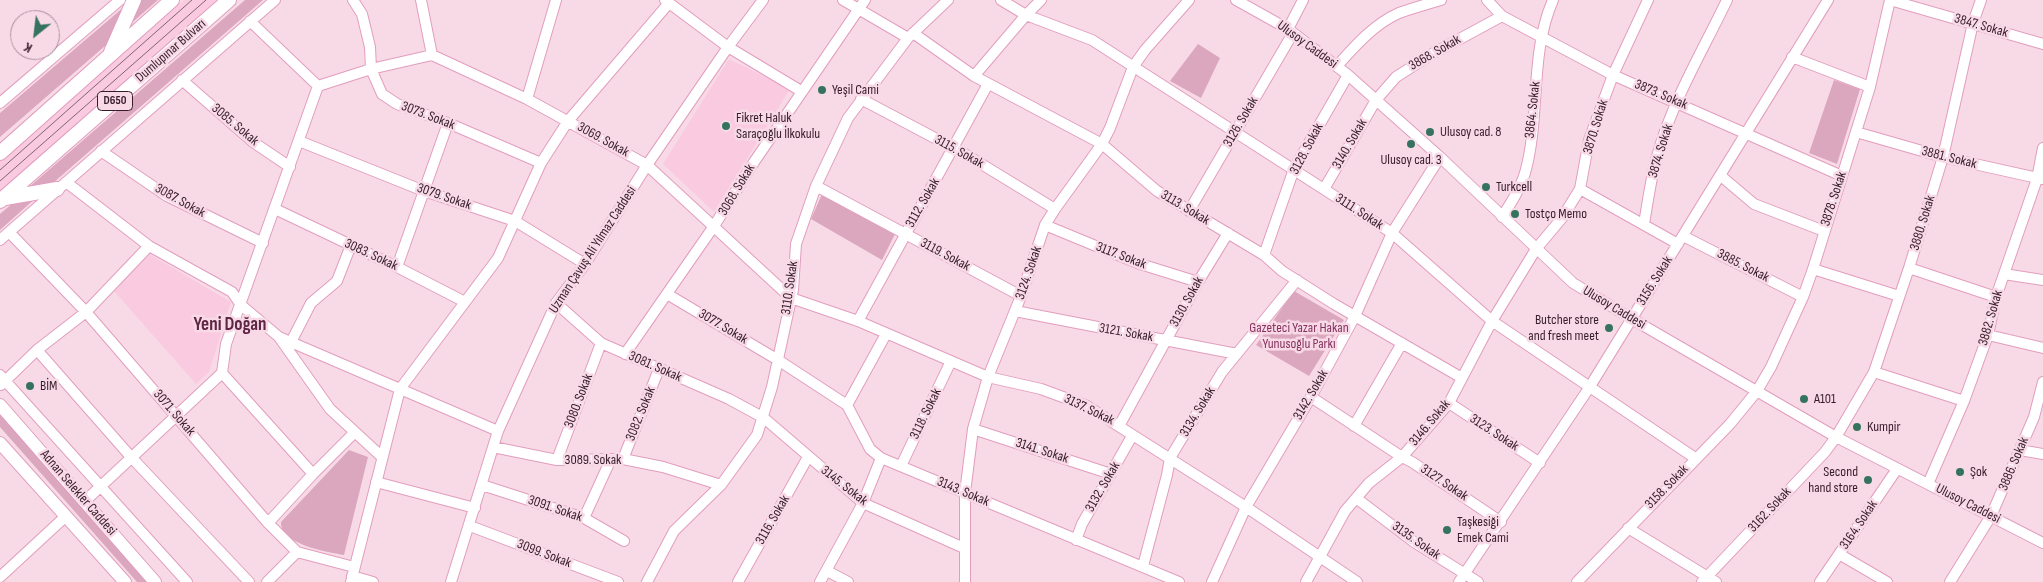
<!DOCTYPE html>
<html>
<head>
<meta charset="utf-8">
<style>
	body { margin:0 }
	#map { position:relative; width:2043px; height:582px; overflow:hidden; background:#f8dae7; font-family:"Sofia Sans Condensed",sans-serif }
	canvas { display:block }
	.north { position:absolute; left:10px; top:10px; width:50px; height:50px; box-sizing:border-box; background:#f8dae7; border:1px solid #aa8e9b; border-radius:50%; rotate:209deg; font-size:14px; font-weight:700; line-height:20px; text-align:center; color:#361c29 }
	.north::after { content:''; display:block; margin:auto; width:18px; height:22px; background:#36735f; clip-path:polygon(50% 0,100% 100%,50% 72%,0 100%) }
</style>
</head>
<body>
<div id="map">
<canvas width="2043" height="582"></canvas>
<div class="north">K</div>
</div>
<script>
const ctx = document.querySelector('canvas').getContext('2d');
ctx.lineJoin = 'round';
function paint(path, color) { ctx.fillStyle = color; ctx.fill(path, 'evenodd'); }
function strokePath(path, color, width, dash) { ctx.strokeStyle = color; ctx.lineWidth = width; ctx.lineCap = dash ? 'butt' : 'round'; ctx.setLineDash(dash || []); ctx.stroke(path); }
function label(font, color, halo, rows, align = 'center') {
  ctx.font = font + ' "Sofia Sans Condensed",sans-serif'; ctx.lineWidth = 5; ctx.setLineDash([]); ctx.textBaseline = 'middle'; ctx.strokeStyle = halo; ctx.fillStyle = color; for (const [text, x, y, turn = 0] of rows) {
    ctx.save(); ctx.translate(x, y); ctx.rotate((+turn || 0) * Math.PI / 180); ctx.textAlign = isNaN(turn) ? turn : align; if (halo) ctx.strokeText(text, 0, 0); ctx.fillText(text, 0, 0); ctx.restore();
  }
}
paint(new Path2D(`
	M184 0H217L0 193V161Z
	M729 59 790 89 714 212 663 164Z
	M149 254 231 302 209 372 196 384 114 291Z`), '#facae0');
paint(new Path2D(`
	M132 0H158L0 137V113Z
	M245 0H263L53 183 28 188Z
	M1198 44 1220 58 1201 98 1170 81Z
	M1834 80 1860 89 1837 164 1809 153Z
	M822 194 895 234 882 260 811 219Z
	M38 196 0 230V214L14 202Z
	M1294 291 1344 320 1309 376 1256 345Z
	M0 413 147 582H137L0 427Z
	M349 450 368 457 344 555C327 552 279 544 281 522Z`), '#dba7bf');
const minor = new Path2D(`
	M353 0 362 14 370 47 371 69 382 94 397 104 448 123 541 163
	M421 0 432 55 527 99 647 165 791 298 858 321 988 377 1041 389 1087 406 1246 507 1357 582
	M665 0 728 47 801 91
	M843 0 908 38
	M1001 0 1026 15 1092 40 1392 233 1492 321 1695 458
	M1236 0 1288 29 1348 75 1440 157 1573 283 1632 319 1836 437 2043 543
	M1487 0 1502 16 1613 75 1842 176
	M1890 0 2043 44
	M250 21 318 86
	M1288 29 1303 0
	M913 33 974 76 1102 144 1157 191 1264 255 1282 271 1334 304 1462 378
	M1792 57 1870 87
	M1337 66C1355 46 1374 24 1399 13 1413 8 1427 4 1441 0
	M974 76 1026 15 1041 0
	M182 80 253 142 290 167
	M527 99 556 0
	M861 99 965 154 1055 209
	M0 103 120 0
	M1856 132 1943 157 2042 179
	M299 141 424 191 515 221 585 264
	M101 151 167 196 263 243
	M1721 176 1754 204 1824 231
	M66 182 149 246 232 292 241 305 279 337 498 431
	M816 186 1021 296
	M1324 189 1376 100 1396 77 1432 54 1502 16
	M1580 189 1678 244
	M275 209 397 267 465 302
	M1189 211 1293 33
	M1502 217C1511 203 1520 189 1525 173 1541 116 1529 55 1553 0
	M1644 224C1648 201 1651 176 1658 153 1673 100 1703 50 1727 0
	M1045 225 1137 263 1198 282
	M9 232 86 312 268 523 297 552 354 567
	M1683 236 1803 297
	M0 240 275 0
	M1264 255 1294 169 1348 75
	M397 267 448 123
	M1909 268 1996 297
	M1813 269 1899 296
	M2004 274 2043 280
	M667 294 778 360 847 405 870 449 881 458 1179 582
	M556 303 601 343 729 399 764 418 863 503 964 548
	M1015 311 1237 354
	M858 321 988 84
	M1988 335 2043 348
	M279 337 330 409 382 457
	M291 342 311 303 337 281 351 245
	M37 350 131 457 249 582
	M625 354 714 226 754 162 865 0
	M1874 372 1964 401
	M222 373 313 474
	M0 375 187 582
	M1 385 37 350 86 312 149 246
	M1311 397 1402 457 1412 462 1501 522
	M1449 403 1540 463
	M847 405 886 334
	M1119 426 1198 282 1228 233
	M1354 426 1402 343
	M973 429 1111 474
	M493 447 557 460 623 459 663 467 721 485
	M2020 450 2043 454
	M623 459 659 369
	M557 460 601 343
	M901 466 951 361
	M376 482 475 508
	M1928 484 1964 401 1988 335 1996 297 2037 179 2043 148
	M482 485 584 518 624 541
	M1356 498 1414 542 1478 582
	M85 501 222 373 226 344 318 86 371 69 432 55
	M584 518 611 459
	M268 523 313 474 355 432
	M470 526 618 582
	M1628 528 1716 582
	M1076 540 1082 524 1132 436
	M1839 554 1887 582
	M1143 566 1167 475 1170 458 1222 372 1297 280
	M827 571 848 582
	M352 576 373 582
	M0 577 66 516
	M267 582 297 552
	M351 582 400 389 498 258 541 163 568 121 669 3
	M451 582 498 431 556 303 585 264 647 165 728 47 763 0
	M647 582 674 531 721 485 757 435 772 387 793 290 796 244 816 186 848 118 908 38 948 0
	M738 582 808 457
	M820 582 863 503 881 458
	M965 582V493L973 429 988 377 1021 296 1045 225 1055 209 1102 144 1110 128 1133 67 1145 50 1189 0
	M1212 582 1246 507 1311 397 1355 316 1392 233 1440 157
	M1306 582 1345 511 1369 483 1402 457 1449 403 1492 321 1536 249 1562 218 1580 189 1589 140 1613 75 1648 0
	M1459 582 1589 388 1828 0
	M1577 582 1730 424 1757 391 1771 367 1803 297 1813 269 1870 87 1890 0
	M1702 582 1825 452 1836 437 1874 372 1909 268 1943 157 1973 23 1981 0
	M1820 582 1897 469
	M1950 582 1991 516 2034 417 2043 382`);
const major = new Path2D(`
	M0 405 155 582
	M0 443 125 582`);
const highway = new Path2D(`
	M111 52 134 0
	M0 153 172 0
	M5 198 57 189
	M0 201 229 0`);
strokePath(minor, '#e29dbe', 12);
strokePath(major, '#e29dbe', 14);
strokePath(highway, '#e29dbe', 16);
strokePath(minor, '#fff', 10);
strokePath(major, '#fff', 12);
strokePath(highway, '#fff', 14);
strokePath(new Path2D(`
	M0 170 192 0
	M0 181 206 0`), '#806471', 1);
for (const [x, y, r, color] of [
	[822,90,5,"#36735f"],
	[726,126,5,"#36735f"],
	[1430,132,5,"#36735f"],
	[1411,144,5,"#36735f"],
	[1486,187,5,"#36735f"],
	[1515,214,5,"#36735f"],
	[1609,328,5,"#36735f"],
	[30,386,5,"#36735f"],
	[1804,399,5,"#36735f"],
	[1857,427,5,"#36735f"],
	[1960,472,5,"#36735f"],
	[1868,480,5,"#36735f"],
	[1447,530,5,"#36735f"]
]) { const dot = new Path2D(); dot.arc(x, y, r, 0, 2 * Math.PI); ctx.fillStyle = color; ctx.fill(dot); strokePath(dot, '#f8dae7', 2); }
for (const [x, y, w] of [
	[115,101,35]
]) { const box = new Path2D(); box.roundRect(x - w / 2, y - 9.5, w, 19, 4); ctx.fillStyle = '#f8dae7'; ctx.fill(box); strokePath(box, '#361c29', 1); }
label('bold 12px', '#361c29', null, [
	["D650",115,101]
]);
label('14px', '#361c29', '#f8dae7', [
	["3847. Sokak",1981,26,16],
	["Ulusoy Caddesi",1307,45,36],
	["Dumlupınar Bulvarı",171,51,-41],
	["3868. Sokak",1435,53,-30],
	["3873. Sokak",1661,95,23],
	["3864. Sokak",1533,110,-84],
	["3073. Sokak",428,116,21],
	["3126. Sokak",1241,122,-60],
	["3085. Sokak",235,125,40],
	["3870. Sokak",1596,127,-73],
	["3069. Sokak",603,140,29],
	["3140. Sokak",1350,144,-60],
	["3128. Sokak",1307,149,-62],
	["3874. Sokak",1661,151,-73],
	["3115. Sokak",959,152,29],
	["3881. Sokak",1949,158,14],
	["3068. Sokak",737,190,-59],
	["3079. Sokak",444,197,19],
	["3878. Sokak",1834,199,-72],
	["3087. Sokak",180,201,29],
	["3112. Sokak",923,203,-60],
	["3113. Sokak",1185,208,31],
	["3111. Sokak",1359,212,33],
	["3880. Sokak",1923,223,-73],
	["Uzman Çavuş Ali Yılmaz Caddesi",593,250,-57],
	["3083. Sokak",371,255,25],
	["3119. Sokak",945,255,28],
	["3117. Sokak",1121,256,21],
	["3885. Sokak",1743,266,27],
	["3124. Sokak",1029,273,-71],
	["3156. Sokak",1655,281,-58],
	["3110. Sokak",790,288,-82],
	["3130. Sokak",1187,302,-61],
	["Ulusoy Caddesi",1614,308,31],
	["3882. Sokak",1991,318,-74],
	["3077. Sokak",723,327,31],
	["3121. Sokak",1126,333,10],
	["3081. Sokak",655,367,24],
	["3142. Sokak",1311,395,-60],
	["3080. Sokak",579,401,-69],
	["3137. Sokak",1089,410,26],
	["3134. Sokak",1198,412,-59],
	["3071. Sokak",174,413,49],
	["3082. Sokak",641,414,-68],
	["3118. Sokak",926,414,-64],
	["3146. Sokak",1430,423,-50],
	["3123. Sokak",1494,433,33],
	["3141. Sokak",1042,451,18],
	["3089. Sokak",593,460],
	["3886. Sokak",2014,464,-67],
	["3127. Sokak",1444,483,34],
	["3145. Sokak",844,486,38],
	["3132. Sokak",1103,487,-60],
	["3158. Sokak",1667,487,-46],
	["3143. Sokak",963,492,23],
	["Adnan Selekler Caddesi",78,493,49],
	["Ulusoy Caddesi",1968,504,27],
	["3091. Sokak",555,509,19],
	["3162. Sokak",1770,510,-47],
	["3116. Sokak",773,520,-60],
	["3164. Sokak",1859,525,-56],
	["3135. Sokak",1416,541,35],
	["3099. Sokak",544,554,21]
]);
label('14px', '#361c29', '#f8dae7', [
	["Yeşil Cami",832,90],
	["Fikret Haluk",736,118],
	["Saraçoğlu İlkokulu",736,134],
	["Ulusoy cad. 8",1440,132],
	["Ulusoy cad. 3",1411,160,"center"],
	["Turkcell",1496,187],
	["Tostço Memo",1525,214],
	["Butcher store",1599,320,"right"],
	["and fresh meet",1599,336,"right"],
	["BİM",40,386],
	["A101",1814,399],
	["Kumpir",1867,427],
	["Second",1858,472,"right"],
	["hand store",1858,488,"right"],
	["Şok",1970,472],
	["Taşkesiği",1457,522],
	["Emek Cami",1457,538]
], 'left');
label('14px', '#85315f', '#f8dae7', [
	["Gazeteci Yazar Hakan",1299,328],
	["Yunusoğlu Parkı",1299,344]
]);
label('bold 19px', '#5f2645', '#f8dae7', [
	["Yeni Doğan",230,325]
]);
</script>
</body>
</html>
